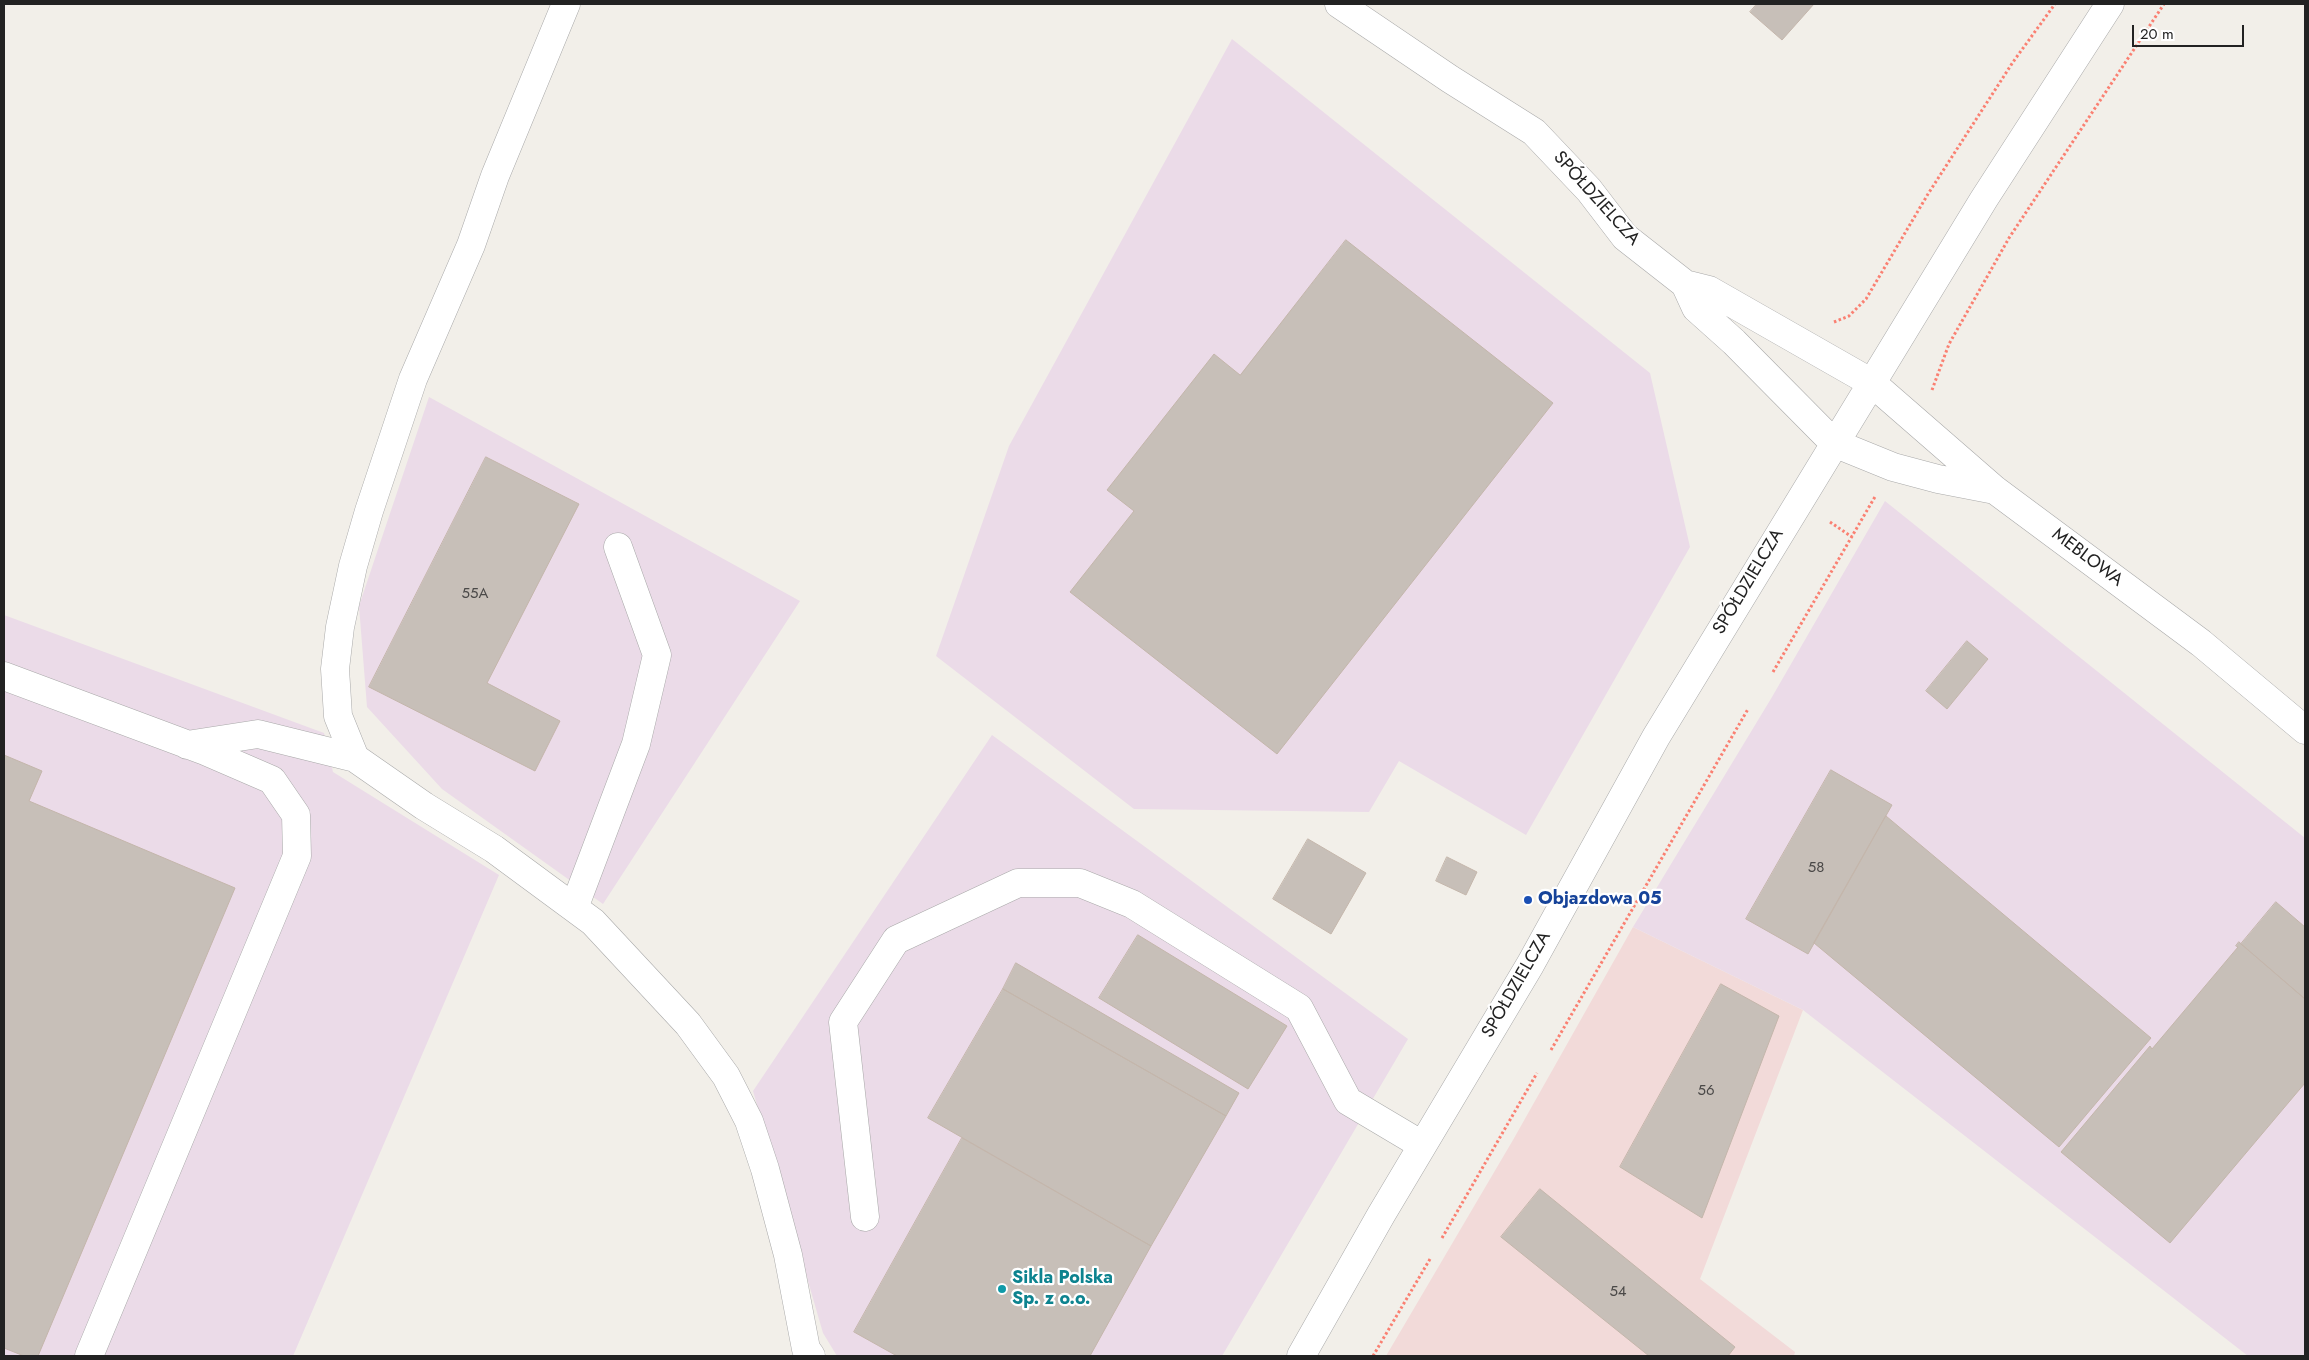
<!DOCTYPE html>
<html>
<head>
<meta charset="utf-8">
<style>
	body { margin:0 }
	#map { position:relative; width:2309px; height:1360px; overflow:hidden; background:#f2efe9; font-family:Jost,sans-serif }
	canvas { display:block }
	.frame { position:absolute; inset:0; border:5px solid #222; pointer-events:none }
	.scale { position:absolute; left:2132px; top:25px; width:112px; height:22px; box-sizing:border-box; border:2px solid #222; border-top:0; padding-left:6px; font-size:15px; line-height:18px; white-space:nowrap; color:#222; -webkit-text-stroke:4px #fff; paint-order:stroke }
</style>
</head>
<body>
<div id="map">
<canvas width="2309" height="1360"></canvas>
<div class="frame"></div>
<div class="scale">20 m</div>
</div>
<script>
const ctx = document.querySelector('canvas').getContext('2d');
ctx.lineJoin = 'round';
function paint(path, color) { ctx.fillStyle = color; ctx.fill(path, 'evenodd'); }
function strokePath(path, color, width, dash) { ctx.strokeStyle = color; ctx.lineWidth = width; ctx.lineCap = dash ? 'butt' : 'round'; ctx.setLineDash(dash || []); ctx.stroke(path); }
function label(font, color, halo, rows, align = 'center') {
  ctx.font = font + ' Jost,sans-serif'; ctx.lineWidth = 4.5; ctx.setLineDash([]); ctx.textBaseline = 'middle'; ctx.strokeStyle = halo; ctx.fillStyle = color; for (const [text, x, y, turn = 0] of rows) {
    ctx.save(); ctx.translate(x, y); ctx.rotate((+turn || 0) * Math.PI / 180); ctx.textAlign = isNaN(turn) ? turn : align; if (halo) ctx.strokeText(text, 0, 0); ctx.fillText(text, 0, 0); ctx.restore();
  }
}
paint(new Path2D(`
	M1633 927 1803 1010 1700 1279 1795 1352 1794 1356H1386L1513 1140Z`), '#f2dad9');
paint(new Path2D(`
	M1232 39 1650 373 1690 547 1526 835 1399 761 1369 812 1134 809 936 656 1009 446Z
	M429 397 800 601 603 904 442 789 367 707 359 606Z
	M1885 501 2305 838V1356H2248L1803 1010 1633 927 1772 697Z
	M4 615 324 733 333 772 499 875 293 1356H4Z
	M992 735 1408 1039 1222 1356H837L823 1333 753 1091Z`), '#ebdbe8');
const building = new Path2D(`
	M1757 4H1814L1782 40 1750 12Z
	M1346 240 1553 403 1277 754 1070 592 1134 511 1107 490 1214 354 1240 375Z
	M486 457 579 504 487 683 560 721 535 771 369 687Z
	M1967 641 1988 659 1947 709 1926 691Z
	M4 755 42 771 29 801 235 888 38 1356H24L4 1348Z
	M1831 770 1892 805 1808 954 1746 919Z
	M1886 816 2151 1038 2059 1147 1814 943Z
	M1308 839 1366 873 1331 934 1273 899Z
	M1447 857 1477 872 1466 895 1436 881Z
	M2276 902 2305 927V999L2241 944Z
	M1138 935 1287 1026 1248 1089 1099 998Z
	M2239 942 2305 999V1083L2170 1243 2061 1152 2150 1046 2152 1049 2238 947 2236 946Z
	M1016 963 1239 1093 1226 1116 1003 989Z
	M1721 984 1779 1016 1702 1218 1620 1167Z
	M1003 989 1226 1116 1151 1246 928 1118Z
	M962 1138 1151 1246 1090 1356H897L854 1332Z
	M1540 1189 1735 1347 1728 1356H1649L1501 1237Z`);
paint(building, '#c7bfb8');
strokePath(building, '#c4b6ab', 1);
const minor = new Path2D(`
	M566 4 495 176 471 245 413 379 369 511 353 566 340 627 335 669 338 716 355 758 424 806 494 849 593 922 688 1024 726 1076 749 1121 765 1169 788 1255 806 1349 811 1356
	M1339 4 1450 79 1534 132 1589 190 1625 237 1685 284 1709 290 1872 383 1995 490 2201 643 2305 730
	M1685 284 1696 308 1734 342 1834 443 1893 467 1938 479 1995 490
	M4 676 205 751 272 780 296 815 297 856 89 1356
	M187 745 258 734 355 758
	M574 908 636 744 657 655 618 547
	M865 1217 843 1022 896 940 1018 883H1080L1132 904 1299 1008 1348 1101 1422 1145
	M1301 1356 1381 1215 1530 965 1656 737 1984 199 2110 4`);
strokePath(minor, '#a9a9a9', 29);
strokePath(new Path2D(`
	M1834 322 1849 316 1866 299 1928 194 2013 62 2055 4
	M1932 390 1949 344 2009 238 2164 4
	M1830 522 1852 537
	M1773 672 1876 495
	M1551 1050 1748 709
	M1442 1238 1537 1073
	M1373 1356 1430 1259`), '#fa8072', 3, [2.5, 2.5]);
strokePath(minor, '#fff', 28);
for (const [x, y, r, color] of [
	[1528,900,5,"#1a4fb4"],
	[1002,1289,5,"#0f9aa8"]
]) { const dot = new Path2D(); dot.arc(x, y, r, 0, 2 * Math.PI); ctx.fillStyle = color; ctx.fill(dot); strokePath(dot, '#fff', 2); }
label('15px', '#4b4948', null, [
	["55A",475,594],
	["58",1816,868],
	["56",1706,1091],
	["54",1618,1292]
]);
label('18px', '#222', '#fff', [
	["SPÓŁDZIELCZA",1596,199,48],
	["MEBLOWA",2087,558,37],
	["SPÓŁDZIELCZA",1749,582,-59],
	["SPÓŁDZIELCZA",1517,985,-60]
]);
label('bold 18px', '#164399', '#fff', [
	["Objazdowa 05",1538,900]
], 'left');
label('bold 18px', '#0d838f', '#fff', [
	["Sikla Polska",1012,1279],
	["Sp. z o.o.",1012,1300]
], 'left');
</script>
</body>
</html>
